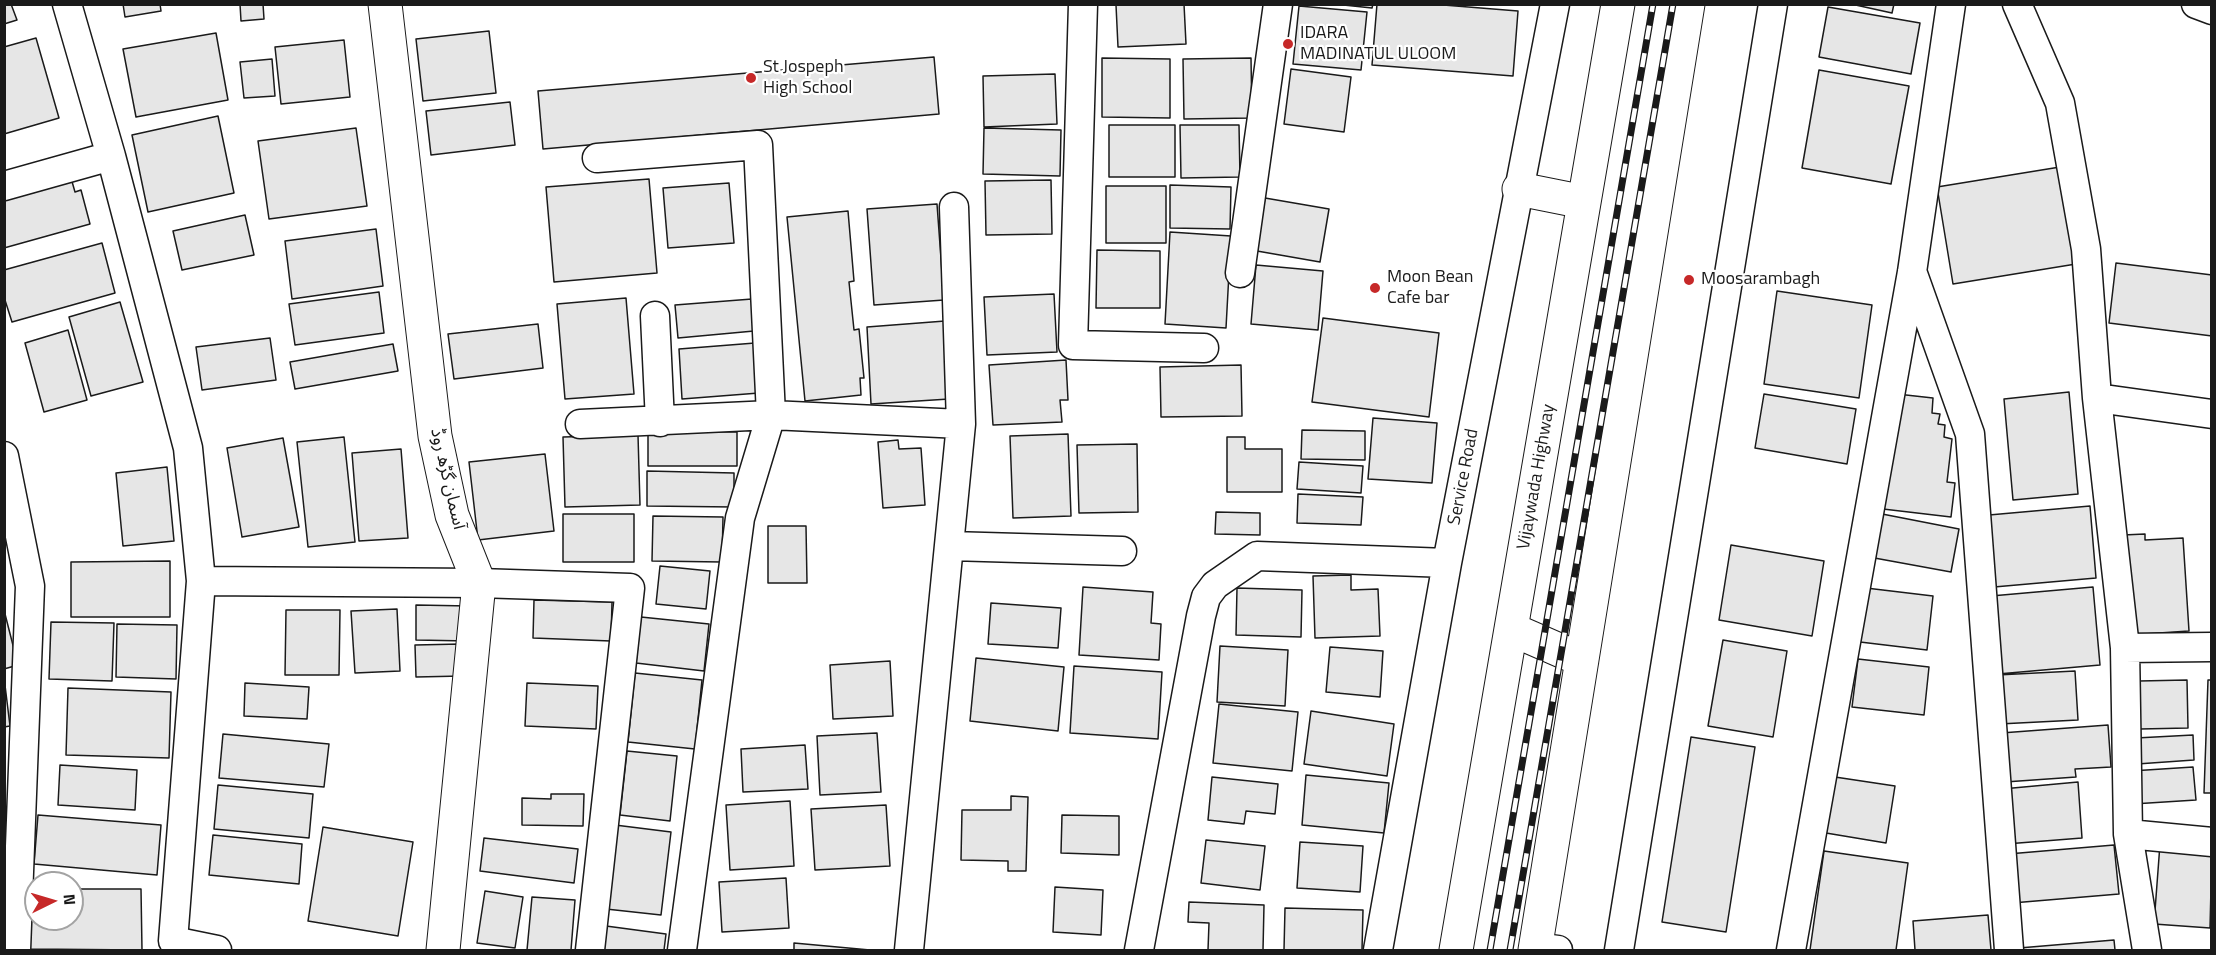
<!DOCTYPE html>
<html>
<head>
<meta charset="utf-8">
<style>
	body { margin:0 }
	#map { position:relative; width:2216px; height:955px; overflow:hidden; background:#fff; font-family:"Titillium Web",sans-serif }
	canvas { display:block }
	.frame { position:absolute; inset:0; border:6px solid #1a1a1a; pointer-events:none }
	.north { position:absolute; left:24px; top:871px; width:60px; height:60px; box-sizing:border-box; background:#fff; border:2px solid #a3a3a3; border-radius:50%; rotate:85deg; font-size:16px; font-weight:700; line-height:24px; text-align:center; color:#1a1a1a }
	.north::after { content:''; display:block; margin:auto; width:21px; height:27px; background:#c62828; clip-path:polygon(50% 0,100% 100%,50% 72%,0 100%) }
</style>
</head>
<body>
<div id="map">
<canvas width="2216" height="955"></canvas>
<div class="frame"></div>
<div class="north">N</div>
</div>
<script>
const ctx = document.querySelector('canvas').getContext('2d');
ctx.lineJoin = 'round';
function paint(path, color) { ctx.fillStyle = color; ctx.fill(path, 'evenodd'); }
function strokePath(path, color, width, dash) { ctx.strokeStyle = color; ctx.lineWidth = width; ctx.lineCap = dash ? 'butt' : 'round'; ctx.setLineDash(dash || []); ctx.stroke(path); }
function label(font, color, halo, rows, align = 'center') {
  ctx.font = font + ' "Titillium Web","Noto Sans Arabic",sans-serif'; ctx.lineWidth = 4.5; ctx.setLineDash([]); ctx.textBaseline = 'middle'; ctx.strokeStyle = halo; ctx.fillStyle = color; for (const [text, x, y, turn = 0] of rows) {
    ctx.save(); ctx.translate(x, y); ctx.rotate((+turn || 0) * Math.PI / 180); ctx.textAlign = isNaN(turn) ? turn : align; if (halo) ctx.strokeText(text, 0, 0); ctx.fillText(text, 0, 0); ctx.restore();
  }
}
const building = new Path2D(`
	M4 4H11L17 20 4 24Z
	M123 4H160L161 11 125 17Z
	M240 4H263L264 19 241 21Z
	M1184 4 1186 44 1118 47 1116 5Z
	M1334 4H1373L1372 8Z
	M1377 4H1431L1518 11 1513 76 1372 65Z
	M1851 4H1894L1892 13Z
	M1299 6 1367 12 1361 70 1293 64Z
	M1828 7 1920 23 1911 74 1819 57Z
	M489 31 496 93 423 101 416 39Z
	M216 33 228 100 136 117 123 49Z
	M36 38 59 118 4 134V47Z
	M344 40 350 97 281 104 275 47Z
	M934 57 939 114 543 149 538 91Z
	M1102 58 1170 59V118L1102 117Z
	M1251 58 1252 118 1184 119 1183 59Z
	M272 59 275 96 244 98 240 62Z
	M1291 69 1351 77 1344 132 1284 124Z
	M1819 70 1909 86 1891 184 1802 168Z
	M1055 74 1057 124 984 127 983 76Z
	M510 102 515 145 431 155 426 111Z
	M218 116 234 193 148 212 132 135Z
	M1109 125H1175V177H1109Z
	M1180 125H1239L1240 177 1181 178Z
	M356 128 367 206 269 219 258 141Z
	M984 128 1061 130 1060 176 983 174Z
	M2060 167 2076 264 1953 284 1937 187Z
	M71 178 75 192 81 190 90 224 4 248V196Z
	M649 179 657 273 554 282 546 187Z
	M1051 180 1052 234 986 235 985 181Z
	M729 183 734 243 668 248 663 188Z
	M1170 185 1231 187 1230 229 1170 228Z
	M1106 186H1166V243H1106Z
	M1265 198 1329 209 1320 262 1257 251Z
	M937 204 944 300 874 305 867 209Z
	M848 211 854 281 849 282 854 330 859 329 864 378H860L861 395 805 401 787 217Z
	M245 215 254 255 182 270 173 231Z
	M376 229 383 286 292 299 285 241Z
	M1170 232 1231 236 1226 328 1165 324Z
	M102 243 115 293 12 322 4 297V270Z
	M1097 250 1160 251V308H1096Z
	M2116 263 2212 275V336L2109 323Z
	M1256 265 1323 271 1318 330 1251 324Z
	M1777 291 1872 305 1859 398 1764 384Z
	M379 292 384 333 295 345 289 304Z
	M1054 294 1057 352 987 355 984 297Z
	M626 298 634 394 565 399 557 304Z
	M752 299 754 331 678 338 675 305Z
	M120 302 143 382 91 396 69 317Z
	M1323 318 1439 333 1429 417 1312 402Z
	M945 321 949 399 871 404 867 327Z
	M538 324 543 368 454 379 448 334Z
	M68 330 87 400 44 412 25 343Z
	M270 338 276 380 202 390 196 347Z
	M755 343 759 393 682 399 679 349Z
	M393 344 398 371 295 389 290 362Z
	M1066 360 1068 400H1060L1062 422 993 425 989 365Z
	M1241 365 1242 416 1161 417 1160 367Z
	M2069 392 2078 494 2013 500 2004 399Z
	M1764 394 1856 409 1847 464 1755 448Z
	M1897 394 1933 398 1932 413 1940 414 1938 424 1945 425 1944 437 1952 439 1947 482 1955 483 1951 517 1883 509Z
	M1373 418 1437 423 1432 483 1368 479Z
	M1302 430 1365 431V460L1301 459Z
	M648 431 737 432V466H648Z
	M1068 434 1071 516 1013 518 1010 436Z
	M638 435 640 505 565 507 563 437Z
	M344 437 355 542 308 547 297 442Z
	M1227 437H1245V449H1282V492H1227Z
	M283 438 299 527 242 537 227 448Z
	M898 440 899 449 921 448 925 505 883 508 878 442Z
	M1137 444 1138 512 1079 513 1077 445Z
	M401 449 408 538 359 541 352 453Z
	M545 454 554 531 478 540 469 462Z
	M1299 462 1363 466 1361 493 1297 489Z
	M167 467 174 541 123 546 116 473Z
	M647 471 734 473V507L647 506Z
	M1298 494 1363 497 1361 525 1297 523Z
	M2090 506 2096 578 1994 587 1989 515Z
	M1216 512 1260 513V535L1215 534Z
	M1877 513 1959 529 1951 572 1869 557Z
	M563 514H634V562H563Z
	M653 516 723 517 722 562 652 561Z
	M768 526H806L807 583H768Z
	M2145 534V540L2183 538 2189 631 2129 635 2123 535Z
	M1731 545 1824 561 1812 636 1719 620Z
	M170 561V617H71V562Z
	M660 566 710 571 706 609 656 604Z
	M1351 575V590L1378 589 1380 636 1315 638 1313 576Z
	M1083 587 1153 592 1151 623 1161 624 1159 660 1079 655Z
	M2093 587 2100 665 1998 674 1991 596Z
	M1237 588 1302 590 1301 637 1236 635Z
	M1866 588 1933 596 1927 650 1860 642Z
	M534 600 612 602 611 641 533 638Z
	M991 603 1061 608 1058 648 988 644Z
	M416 605 469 606 468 641 416 640Z
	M397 609 400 671 355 673 351 611Z
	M4 610 18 665 4 669Z
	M286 610H340L339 675H285Z
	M641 617 709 624 704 671 636 663Z
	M51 622 114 623 112 681 49 679Z
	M117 624 177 625 176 679 116 677Z
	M1723 640 1787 651 1773 737 1708 726Z
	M461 644 462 676 416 677 415 645Z
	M1220 646 1288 650 1285 706 1217 702Z
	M1330 647 1383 651 1380 697 1326 692Z
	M976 658 1064 667 1058 731 970 721Z
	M1858 659 1929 667 1924 715 1852 707Z
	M890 661 893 716 833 719 830 665Z
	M1074 666 1162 672 1158 739 1070 733Z
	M2075 671 2078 720 1999 724 1997 675Z
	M635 673 702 680 695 749 628 742Z
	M4 677 10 726 4 727Z
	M2187 680 2188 728 2140 729 2139 681Z
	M2208 680H2212V793H2204Z
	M245 683 309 687 307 719 244 716Z
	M527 683 598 686 596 729 525 726Z
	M68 688 171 692 169 758 66 755Z
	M1219 704 1298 712 1292 771 1213 763Z
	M1311 711 1394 724 1387 776 1304 764Z
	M2108 725 2111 767 2075 769 2076 777 2005 782 2001 733Z
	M877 733 881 792 820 795 817 736Z
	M223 734 329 744 324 787 219 778Z
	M2193 735 2194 760 2137 764 2136 738Z
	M1691 737 1755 747 1726 932 1662 922Z
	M805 745 808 789 743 792 741 749Z
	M627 751 677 756 670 821 620 815Z
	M60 765 137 770 135 810 58 805Z
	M2193 767 2196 800 2133 804 2131 771Z
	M1306 775 1389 783 1384 833 1302 825Z
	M1212 777 1278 784 1275 814 1246 811 1244 824 1208 820Z
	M1835 777 1895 786 1886 843 1826 833Z
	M2078 782 2082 838 2006 844 2002 789Z
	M218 785 313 794 309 838 214 829Z
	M551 794H584L583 826 522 825V798L551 799Z
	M1011 796 1028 797 1026 871H1008V861L961 860 962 810H1011Z
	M790 801 794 866 730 870 726 805Z
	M886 805 890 866 815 870 811 809Z
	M38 815 161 825 157 875 34 864Z
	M1062 815 1119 816V855L1061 853Z
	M615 825 671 832 661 915 606 909Z
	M323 827 413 842 398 936 308 921Z
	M213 835 302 844 299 884 209 875Z
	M484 838 578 849 574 883 480 871Z
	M1206 840 1265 846 1260 890 1201 883Z
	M1300 842 1363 846 1360 892 1297 888Z
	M2160 844 2212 848 2210 928 2154 924Z
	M2114 845 2119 894 2012 903 2008 854Z
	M1824 851 1908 863 1896 950H1810Z
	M786 878 789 928 722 932 719 882Z
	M1055 887 1103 890 1101 935 1053 932Z
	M27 889H36V919H72V889H141L142 950 28 949Z
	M485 891 523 897 515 948 477 943Z
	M532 897 575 900 571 950H527Z
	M1189 902 1264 905 1263 950H1208L1209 923 1188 922Z
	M1285 908 1363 910 1362 950H1284Z
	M1988 915 1991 950H1915L1913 921Z
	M606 926 666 934 664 950H603Z
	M2114 940 2115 950H2019V948Z
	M794 943 870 950H794Z`);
paint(building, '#e6e6e6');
strokePath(building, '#1a1a1a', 1.5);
const street = new Path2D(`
	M67 4 111 156 188 448 201 581 173 941 217 950
	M1083 4 1073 345 1204 348
	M2017 4 2060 103 2086 249 2097 398 2125 648 2128 834 2147 950
	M2196 4 2212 10
	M597 158 758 145 771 415 740 518 682 950
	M4 186 111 156
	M1240 273 1278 4
	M1913 274 1970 434 2009 950
	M655 316 660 422
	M2097 398 2212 414
	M580 424 771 415 961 424
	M4 456 30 586 16 950
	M950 546 1122 551
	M201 581 479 583 630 588 590 950
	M2125 648 2212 647
	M2128 834 2212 842
	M1535 947 1558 950
	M909 950 961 424 954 207
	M1139 950 1201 616 1206 597 1215 585 1257 556 1447 563
	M1378 950 1447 563 1555 4
	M1619 950 1773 4
	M1791 950 1912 272 1951 4`);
const secondary = new Path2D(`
	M385 4 435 436 452 515 479 583 443 950`);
const highway = new Path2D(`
	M1519 189 1584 202
	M1511 629 1582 660
	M1456 950 1618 4
	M1535 950 1688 4`);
strokePath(street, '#1a1a1a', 31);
strokePath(secondary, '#1a1a1a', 35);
strokePath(highway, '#1a1a1a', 35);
strokePath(street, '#fff', 28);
strokePath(secondary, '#fff', 33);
strokePath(highway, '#fff', 33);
const rail = new Path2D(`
	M1490 950 1653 4
	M1510 950 1673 4`);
strokePath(rail, '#1a1a1a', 7);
strokePath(rail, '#fff', 4.5, [14]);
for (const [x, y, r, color] of [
	[1288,44,6,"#c62828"],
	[751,78,6,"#c62828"],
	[1689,280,6,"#c62828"],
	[1375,288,6,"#c62828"]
]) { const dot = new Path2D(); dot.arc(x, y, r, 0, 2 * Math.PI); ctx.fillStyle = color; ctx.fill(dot); strokePath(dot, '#fff', 2); }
label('18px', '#1a1a1a', '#fff', [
	["IDARA",1300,34],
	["MADINATUL ULOOM",1300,55],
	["St Jospeph",763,68],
	["High School",763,89],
	["Moon Bean",1387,278],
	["Cafe bar",1387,299],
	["Moosarambagh",1701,280]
], 'left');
label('18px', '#1a1a1a', '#fff', [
	["Service Road",1464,477,-79],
	["Vijaywada Highway",1537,477,-80],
	["آسمان گڑھ روڈ",447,479,77]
]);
</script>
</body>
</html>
